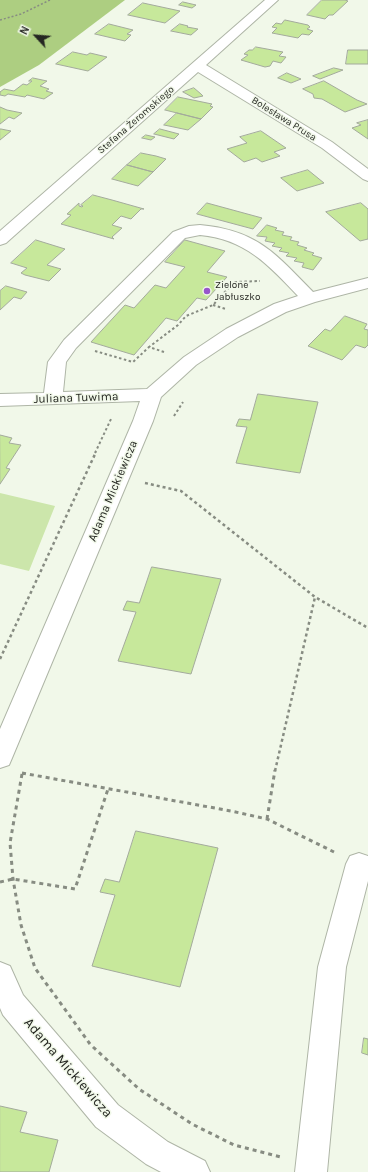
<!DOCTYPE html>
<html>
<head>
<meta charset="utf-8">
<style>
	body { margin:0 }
	#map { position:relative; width:368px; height:1172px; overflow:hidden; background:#f1f8e9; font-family:Karla,sans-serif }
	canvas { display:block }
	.north { position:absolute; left:16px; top:16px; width:40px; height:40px; -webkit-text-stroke:3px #f1f8e9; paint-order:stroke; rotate:296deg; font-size:11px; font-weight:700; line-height:16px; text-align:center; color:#252722 }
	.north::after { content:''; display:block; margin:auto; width:14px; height:18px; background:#252722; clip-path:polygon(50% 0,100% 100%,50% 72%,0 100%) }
</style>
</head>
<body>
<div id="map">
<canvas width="368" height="1172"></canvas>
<div class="north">N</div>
</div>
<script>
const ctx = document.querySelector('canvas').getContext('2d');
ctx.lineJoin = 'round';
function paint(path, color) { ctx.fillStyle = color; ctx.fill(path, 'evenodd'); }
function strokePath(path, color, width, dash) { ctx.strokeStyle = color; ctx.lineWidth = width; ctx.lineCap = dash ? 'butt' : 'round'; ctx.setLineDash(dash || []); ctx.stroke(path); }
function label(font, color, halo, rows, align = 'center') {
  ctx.font = font + ' Karla,sans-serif'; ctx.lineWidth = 3; ctx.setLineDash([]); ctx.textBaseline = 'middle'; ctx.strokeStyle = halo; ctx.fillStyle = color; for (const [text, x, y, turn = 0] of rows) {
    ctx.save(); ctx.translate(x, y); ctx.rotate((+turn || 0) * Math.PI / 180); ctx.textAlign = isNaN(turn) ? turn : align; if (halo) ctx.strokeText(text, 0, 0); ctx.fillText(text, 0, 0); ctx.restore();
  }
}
paint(new Path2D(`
	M0 493 55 506 29 571 0 564Z`), '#cce6ab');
paint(new Path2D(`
	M0 0H125L39 65 0 87Z`), '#adce81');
const building = new Path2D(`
	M322 0H345L348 1 333 15H329L325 19 307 15Z
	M183 2 196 5 192 8 179 5Z
	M143 3 180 11 165 23 128 15Z
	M285 20 308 25 310 27 307 29 313 31 309 35 302 34 298 38 272 33 277 28 272 27 276 23 281 24Z
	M109 24 133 30 127 34 131 35 125 41 95 34Z
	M180 24 188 26 187 27 198 29 191 35 171 31Z
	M256 47 283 52 279 56 286 57 281 63 273 61 270 66 265 67 241 60 248 55 244 54 249 50H252Z
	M348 50H368V64H346Z
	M73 52 87 55 90 53 107 57 88 71 56 64Z
	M334 68 343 70 320 79 313 76Z
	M287 73 301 79 291 83 278 78Z
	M33 78 47 81 40 86 49 89 46 91 53 93 44 99 27 95 25 97 8 94 5 96 0 95V92L4 89 14 91 23 84 27 85 32 81H29Z
	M324 81 357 100 367 104 345 112 322 99 314 98 313 94 303 89Z
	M194 88 201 94 203 96 194 98 183 92Z
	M178 97 212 104 210 106 213 107 201 119 165 110Z
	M0 107 7 110 22 113 14 119 9 117 0 124Z
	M177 113 201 119 188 130 164 125Z
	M368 120V139L352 128 361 125 357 123Z
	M0 129H1L11 131 0 140Z
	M160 129 179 134 174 139 154 134Z
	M261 131 286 148 274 152 280 156 262 162 256 158 244 162 227 149 247 143 240 137Z
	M146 135 155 137 151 140 142 138Z
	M141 153 156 156 166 159 153 172 127 165Z
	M127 165 153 172 138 186 112 179Z
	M308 170 324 183 297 191 281 178Z
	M93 195 112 200 144 209H141L131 219 121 216 112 225 122 228 112 237 114 239 61 224 71 215 67 214 79 203V206L82 207 83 206 81 205Z
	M207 203 262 218 253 229 197 214Z
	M361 203 368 209V239L360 241 326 212Z
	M267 225 277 228 275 230 284 232 282 235 292 237 290 240 299 242 297 245 307 248 304 250 314 253 312 255 322 258 313 270 302 267 304 263 294 261 297 258 286 256 289 253 279 251 282 248 272 246 275 243 265 241 267 237 257 236Z
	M36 240 65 249 47 265 61 269 49 281 25 275 21 273 27 268 11 263Z
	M185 240 225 251 207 272 227 277 206 300 197 298 177 321 166 318 134 355 91 342 125 305 134 308 155 285 166 288 185 267 165 262Z
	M6 286 27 292 21 299 14 297 0 310V291Z
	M345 316 367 324 364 329 368 330V345L365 348 356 345 342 360 308 346 325 329 330 331Z
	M258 394 318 402 300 473 236 463 247 427 236 426 239 419 250 420Z
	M0 435 12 438 9 443 21 445 6 468 10 469 0 484Z
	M152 567 221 579 191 674 118 661 136 612 123 610 127 601 139 603Z
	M136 831 218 848 180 987 92 966 115 895 100 892 105 879 119 882Z
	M364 1038 368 1039V1055L362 1053Z
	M0 1106 27 1112 20 1132 58 1140 49 1172H0Z`);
paint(building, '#c7e89b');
strokePath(building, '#a3aa9c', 1);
const minor = new Path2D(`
	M265 0H278L206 65 332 142 368 169V181L363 179 322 148 198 72 6 243 0 245V231Z
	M200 225C257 230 276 254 313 292L368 278V288L315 302 286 312 238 337 196 365 161 397 153 421 12 758 9 765 0 768V729L133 421 140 401 0 406V394L44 393 48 362 64 340 173 232 189 226ZM200 235C245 239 269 265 298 296L274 304 226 329 184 357 147 389 63 392 66 362 76 348 185 238Z
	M359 853 368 856V881L346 967 327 1172H295L318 967 346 864 350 856Z
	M0 962 10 966 23 995 118 1105 168 1142 205 1161 210 1172H161L146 1164 96 1127 3 1015 0 1008Z`);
strokePath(minor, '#aeb5a6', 2);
strokePath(new Path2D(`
	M0 20 21 14 50 0`), '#878c82', 1.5, [2, 2]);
strokePath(new Path2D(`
	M213 305 226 309
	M95 351 133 362 149 347
	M164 352 149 347 178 325 186 316 213 305 234 282 260 281
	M174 416 183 402
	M95 453 111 419`), '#878c82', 2, [2.5, 2.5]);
strokePath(new Path2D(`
	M145 483 181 491 315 597 368 628
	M0 659 96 452
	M275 771 315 597`), '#878c82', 2.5, [3, 3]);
strokePath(new Path2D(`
	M22 773 231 811 267 819 334 852
	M22 774 10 843 13 879 21 925 35 968 90 1044
	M267 819 275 770
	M0 882 13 879 75 889 108 789
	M93 1047 139 1089 192 1124 234 1145 281 1157`), '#878c82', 3, [4, 4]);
paint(minor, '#fff');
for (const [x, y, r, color] of [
	[207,291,4,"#9756cb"]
]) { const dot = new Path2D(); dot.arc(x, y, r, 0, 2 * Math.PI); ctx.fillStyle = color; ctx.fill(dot); strokePath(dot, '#f1f8e9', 1.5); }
label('10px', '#252722', '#f1f8e9', [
	["Bolesława Prusa",284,119,32],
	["Stefana Żeromskiego",136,120,-41]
]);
label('10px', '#252722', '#f1f8e9', [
	["Zielone",215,285],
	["Jabłuszko",215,297]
], 'left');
label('12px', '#252722', '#f1f8e9', [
	["Juliana Tuwima",76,398,-2],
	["Adama Mickiewicza",113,491,-67]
]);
label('14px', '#252722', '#f1f8e9', [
	["Adama Mickiewicza",68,1068,49]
]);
</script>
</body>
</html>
